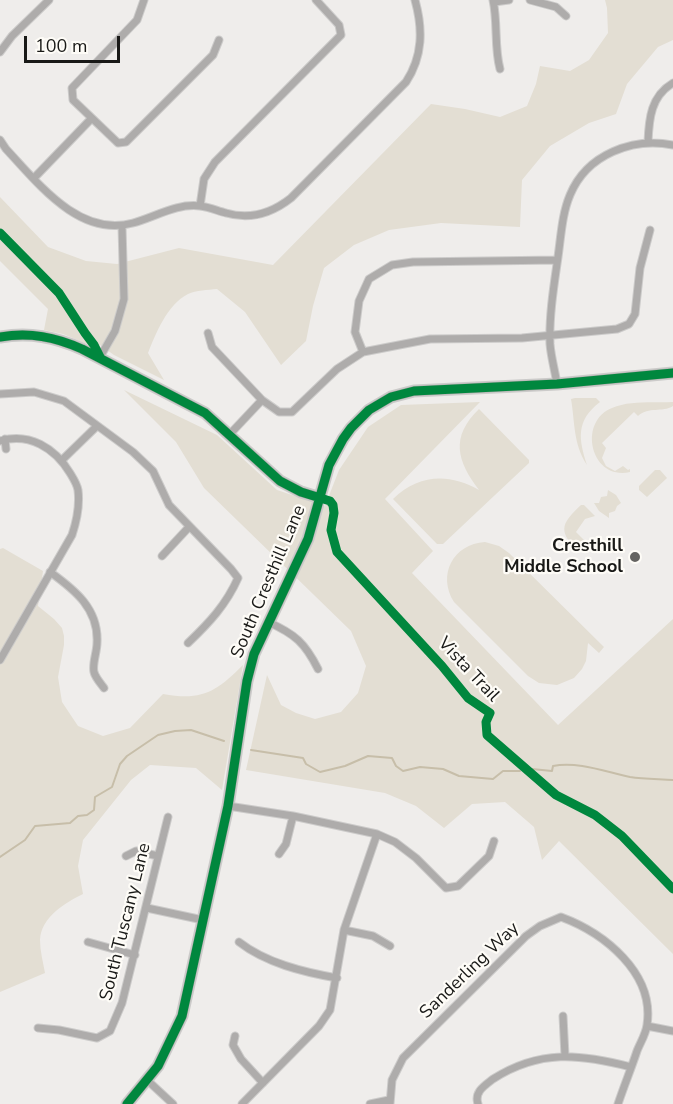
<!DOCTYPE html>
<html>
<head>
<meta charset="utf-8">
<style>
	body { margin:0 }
	#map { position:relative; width:673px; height:1104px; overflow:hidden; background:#efedeb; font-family:"Nunito Sans",sans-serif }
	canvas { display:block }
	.scale { position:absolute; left:24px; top:36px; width:96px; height:27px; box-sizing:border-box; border:3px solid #191917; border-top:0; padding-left:8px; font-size:18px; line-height:21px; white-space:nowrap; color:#191917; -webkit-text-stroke:4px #fefcf7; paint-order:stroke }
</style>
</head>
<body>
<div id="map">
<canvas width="673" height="1104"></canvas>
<div class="scale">100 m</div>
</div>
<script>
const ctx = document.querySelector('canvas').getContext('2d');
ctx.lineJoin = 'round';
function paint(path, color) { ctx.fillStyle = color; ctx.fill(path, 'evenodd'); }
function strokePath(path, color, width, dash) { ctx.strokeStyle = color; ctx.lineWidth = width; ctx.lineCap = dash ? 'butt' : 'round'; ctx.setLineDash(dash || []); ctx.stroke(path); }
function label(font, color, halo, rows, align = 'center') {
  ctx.font = font + ' "Nunito Sans",sans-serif'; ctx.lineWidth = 4.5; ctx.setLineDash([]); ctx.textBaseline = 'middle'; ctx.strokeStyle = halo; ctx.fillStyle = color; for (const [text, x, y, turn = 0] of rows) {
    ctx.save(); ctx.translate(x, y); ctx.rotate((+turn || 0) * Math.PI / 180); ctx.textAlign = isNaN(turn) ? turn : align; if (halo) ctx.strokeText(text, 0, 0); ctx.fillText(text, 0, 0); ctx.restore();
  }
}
paint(new Path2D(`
	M605 0H673V40L658 47 627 84 616 114 589 123 550 146 522 180 520 227 441 223 389 230 354 245 324 268 313 306 306 341 281 365 245 312 217 289C208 290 196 290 188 294 167 305 156 333 148 353L164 380 114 355 100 345 96 348 63 334 44 330 48 309 0 261V197L48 247 86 261 117 264 179 248 273 265 431 104 465 109 500 117 527 106 536 84 540 66 570 71 589 60 608 33 607 8Z
	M124 390 217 435 277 490 325 506 339 470 368 427 401 405 480 402 385 499 433 551 412 573 558 725 673 619V954L559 841 542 860 534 827 505 802 472 804 444 828 416 806 385 793 246 770 267 675 281 705 296 713 315 719 341 712 358 693 366 666 351 631 204 488 176 442Z
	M575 398H596L600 402C575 421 579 440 587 465 573 444 575 422 571 399Z
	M673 402V406C662 413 649 406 638 416L634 412 602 443 606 448 602 458 606 466 615 471 623 466 628 470 630 469V472C591 481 577 422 612 408 630 400 654 403 673 402Z
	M479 409 529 460V463L443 544H437L393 499C419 474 449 473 479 490 457 461 450 437 479 409Z
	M655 470H660L667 478 647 497 639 490V486Z
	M608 490 616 495 621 503 617 506 615 511 609 513V518L599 511 594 503H599L601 497 607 496Z
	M581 505H584L595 516 585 519 576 532 585 541 576 549C557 530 563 522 581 505Z
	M485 542 499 546 509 553 604 647 599 653 588 643 586 661 582 669 574 678 557 685 539 683 528 676 454 602C437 575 453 544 485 542Z
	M3 548 43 571 38 606 54 619 62 628 64 636V645L58 677 62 702 78 726 103 736 130 728 163 694C202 701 216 692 243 665L222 790 196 768 150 765 131 780 83 840 78 866 83 894C65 903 41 917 40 940 40 951 43 962 45 973L0 992V549Z`), '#e3ded3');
strokePath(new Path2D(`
	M251 750 303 758 306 764 320 772 345 766 368 756 392 758 396 766 403 771 420 767 443 769 459 776 493 779 503 771H520
	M532 769 552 771 553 766C578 761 606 772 630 777 644 779 659 779 673 780
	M0 857 25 840 35 826 70 823 78 816 87 815 94 810 95 797 112 787 120 764 127 756 158 735 175 731 191 730 224 741`), '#c7bea9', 2);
const street = new Path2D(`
	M144 0 137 20 72 88 73 100 118 143 126 142 213 55 219 40
	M493 0C498 23 494 47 500 69
	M530 0 556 7 566 16
	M494 2 509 0
	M0 52 12 36 49 0
	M0 140 6 149C38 183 79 238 133 223 155 217 177 203 200 206 209 207 218 211 226 213 250 220 272 213 291 198L406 82C423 56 423 29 415 0
	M648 142C649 118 651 96 673 83
	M34 178 91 119
	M200 206 204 179 215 162 341 35 339 25 316 0
	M208 333 212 347 262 400 279 412H292L337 369 363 352 430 339 522 338 617 329 629 324 635 314 640 268 650 230
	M363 352 355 332 359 301 369 279 392 265 413 262 557 260
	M100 357 115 331 124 299 122 226
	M557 384C555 371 551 357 550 344 549 315 554 285 558 257 561 236 562 214 570 195 587 154 633 137 673 145
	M0 394 34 392 64 401 133 452 153 471 169 505 231 569 238 578C226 605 209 623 188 643
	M230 434 262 400
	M5 439 6 449
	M0 441C29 432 55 448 70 473 73 478 77 484 78 490 80 506 77 520 72 535L0 660
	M62 460 97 426
	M162 556 189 527
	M50 572C75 590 99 609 97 643 97 652 92 664 94 672 95 677 101 684 104 688
	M268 622C295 634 305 643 318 669
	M228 806 293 816 377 834 395 842 416 858 446 888 458 886 489 856 494 841
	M279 854 286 844 293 816
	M126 856 136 851 158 856
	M147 908 203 920
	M344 930 373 936 390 946
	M88 942 135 955
	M239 942C266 963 303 972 337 978
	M563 1016 565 1056
	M647 1026 673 1031
	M38 1028 59 1030 97 1038 110 1031 122 1003 168 817
	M235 1036 233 1045 241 1059 263 1083
	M147 1080 173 1104
	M242 1104 319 1026 330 1010 344 930 377 834
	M370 1104 389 1100
	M390 1104 392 1080 403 1058 526 936 540 926 561 917C604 933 655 973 647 1025 646 1034 640 1043 637 1051 631 1069 624 1086 618 1104
	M478 1104C474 1092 484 1086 493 1079 540 1049 580 1054 631 1067`);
const secondary = new Path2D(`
	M0 337C30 332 55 337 82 349L205 413 280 481 301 492 321 498
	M127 1104 158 1066 182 1016 228 806 247 681 254 654 308 539 329 465 343 439 351 428 369 410 391 397 414 391 557 384 673 373`);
strokePath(street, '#cccbca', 9);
strokePath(secondary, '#cccbca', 13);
strokePath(street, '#aeacab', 7);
strokePath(secondary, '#adacaa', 10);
strokePath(new Path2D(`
	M0 233 59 293 85 333 94 345 100 357
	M0 337C30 332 55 337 82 349L205 413 280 481 301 492 330 501 333 505 334 513 331 530 337 552 442 666 468 698 490 713 486 722 487 735 556 795 595 815 622 836 673 889
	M127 1104 158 1066 182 1016 228 806 247 681 254 654 308 539 329 465 343 439 351 428 369 410 391 397 414 391 557 384 673 373`), '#00873e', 9);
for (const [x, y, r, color] of [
	[635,557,6,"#646361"]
]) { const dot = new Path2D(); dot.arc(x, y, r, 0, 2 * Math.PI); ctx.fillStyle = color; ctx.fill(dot); strokePath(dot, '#fefcf7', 2); }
label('bold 18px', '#191917', '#fefcf7', [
	["Cresthill",623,547],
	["Middle School",623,568]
], 'right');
label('18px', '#191917', '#fefcf7', [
	["South Cresthill Lane",269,582,-67],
	["Vista Trail",468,670,47],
	["South Tuscany Lane",126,922,-76],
	["Sanderling Way",470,971,-44]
]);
</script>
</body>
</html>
